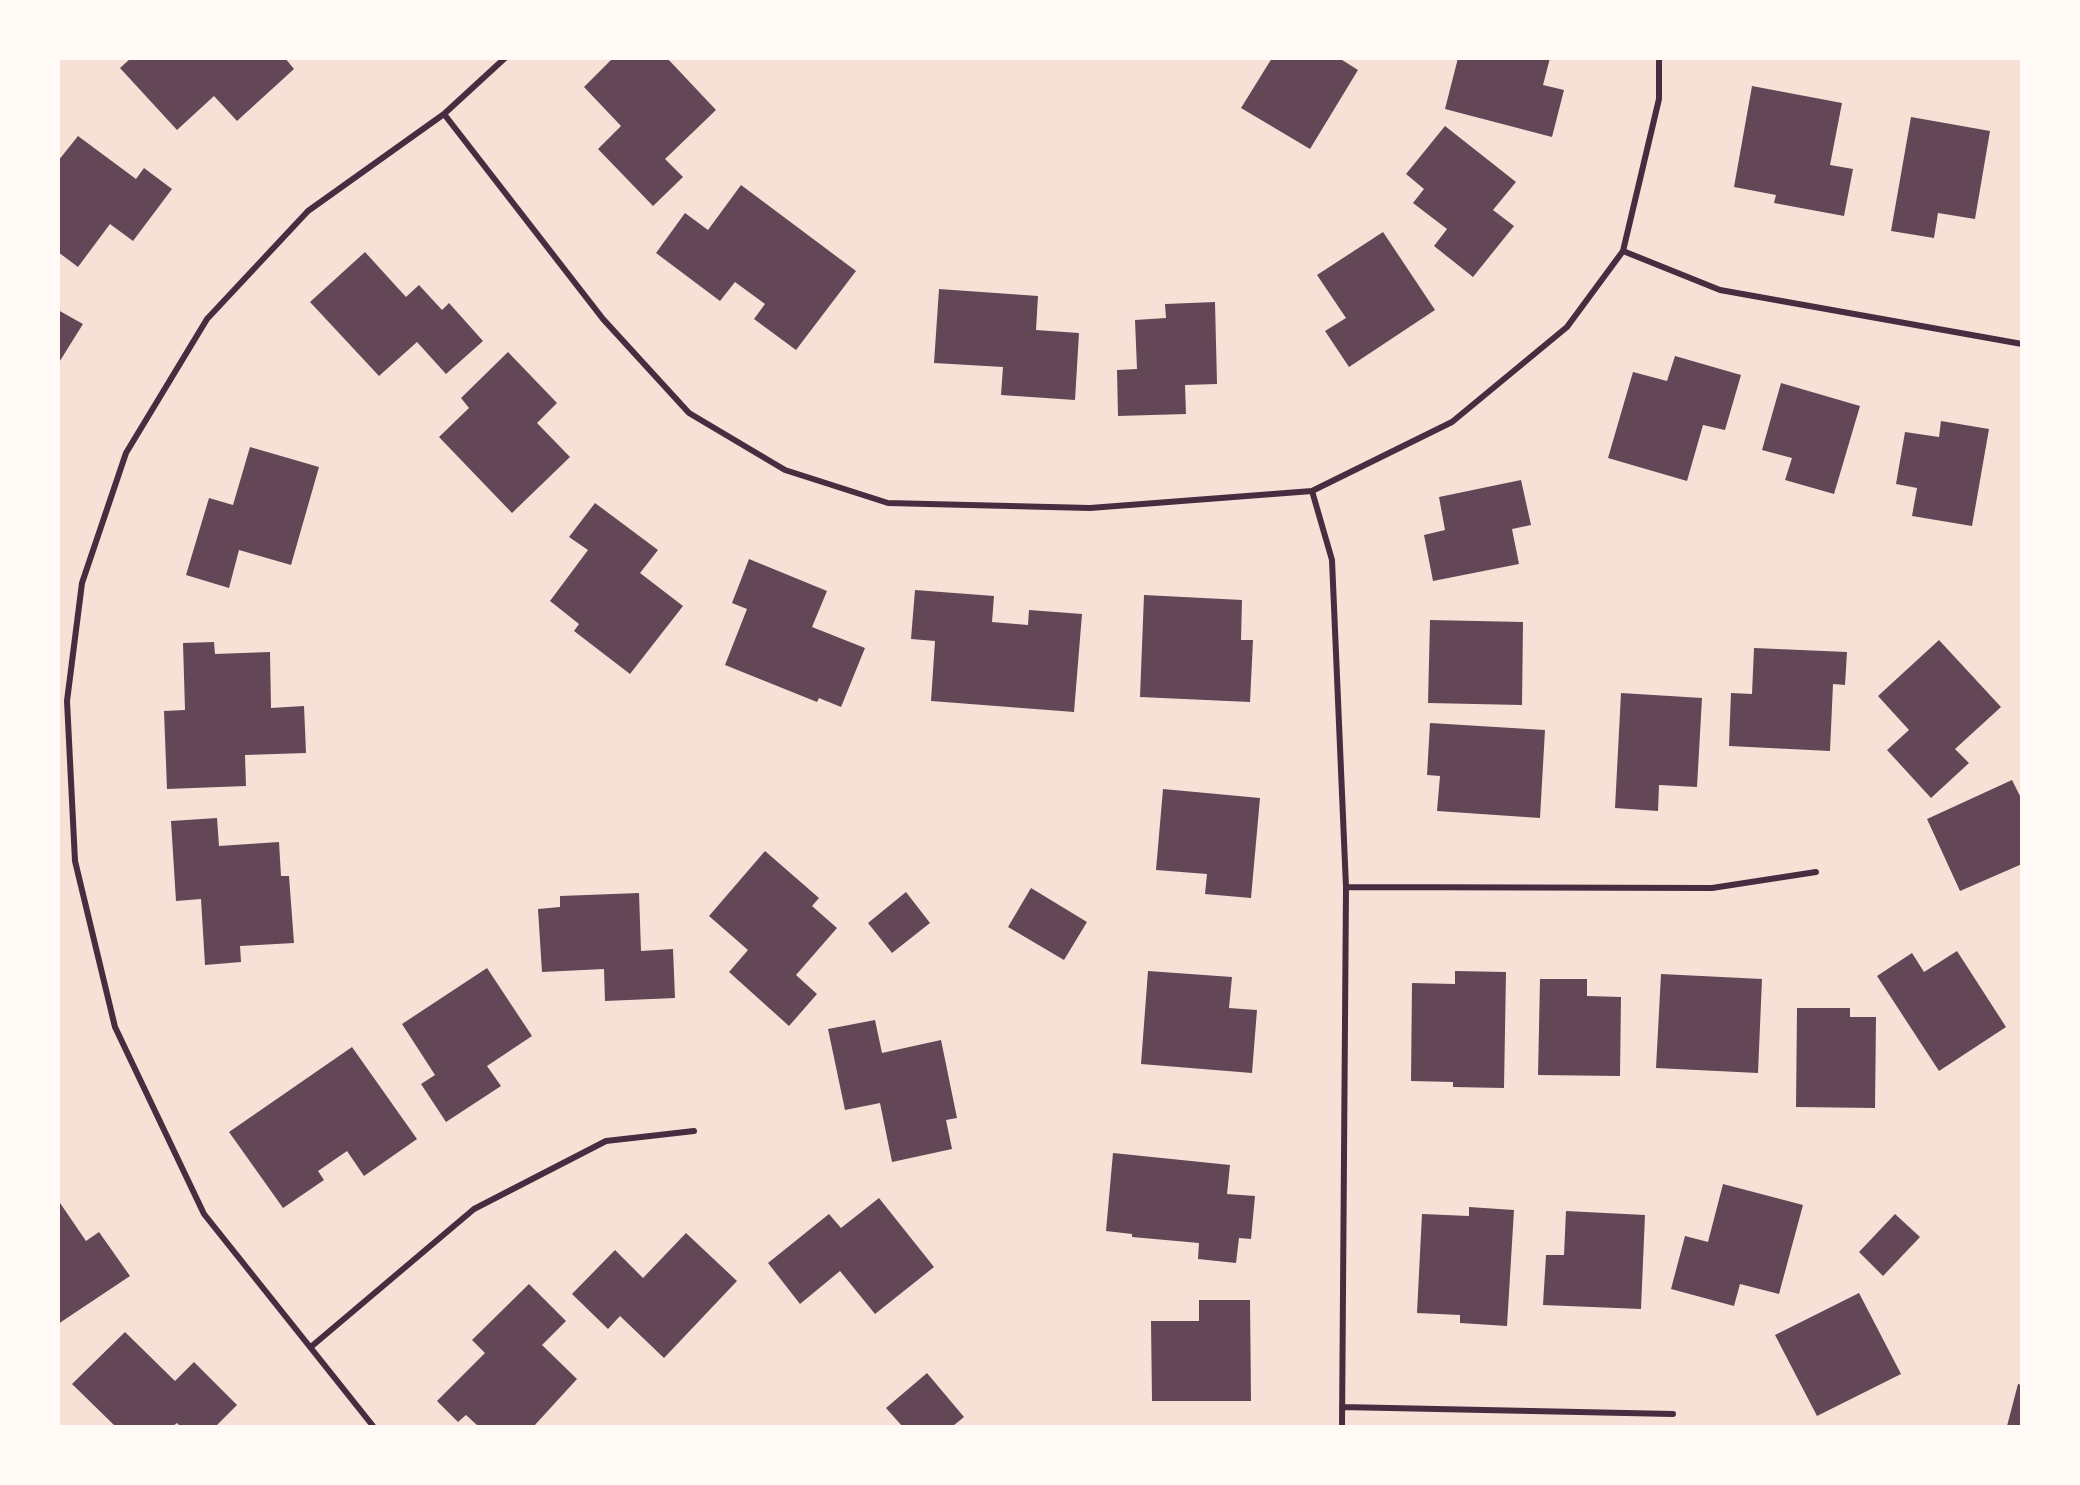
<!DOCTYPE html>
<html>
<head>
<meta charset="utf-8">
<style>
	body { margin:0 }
	#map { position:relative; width:2080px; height:1485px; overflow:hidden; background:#f7e1d7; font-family:"Titillium Web",sans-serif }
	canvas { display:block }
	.frame { position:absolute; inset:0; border:60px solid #fffaf5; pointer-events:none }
</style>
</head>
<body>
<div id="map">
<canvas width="2080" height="1485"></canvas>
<div class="frame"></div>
</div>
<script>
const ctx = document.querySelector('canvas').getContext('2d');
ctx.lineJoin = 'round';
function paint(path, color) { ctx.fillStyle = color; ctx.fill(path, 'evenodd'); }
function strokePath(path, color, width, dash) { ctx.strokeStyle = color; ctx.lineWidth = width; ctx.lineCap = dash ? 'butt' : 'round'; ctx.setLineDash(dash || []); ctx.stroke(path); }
paint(new Path2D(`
	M131 58H285L294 69 237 121 214 96 177 130 120 68Z
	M613 58H667L716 110 665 159 683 177 653 206 598 149 621 126 584 87Z
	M1272 58H1339L1358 70 1310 149 1241 108Z
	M1458 58H1550L1543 85 1564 90 1552 137 1445 109Z
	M1752 86 1842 103 1830 165 1853 169 1844 216 1774 203 1776 195 1734 187Z
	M1911 117 1990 131 1975 219 1938 213 1934 238 1891 231Z
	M1445 126 1516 182 1493 210 1514 226 1473 277 1434 246 1447 229 1413 203 1424 189 1406 174Z
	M78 136 136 179 144 168 172 189 133 241 110 224 78 267 58 252V161Z
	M741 185 856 271 796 350 754 319 765 304 735 282 720 301 656 253 685 213 708 230Z
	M1383 232 1435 310 1349 367 1325 331 1346 318 1317 275Z
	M365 252 406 297 419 285 442 310 449 303 483 341 446 374 417 342 379 376 310 302Z
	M939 289 1038 296 1036 330 1079 333 1075 400 1001 395 1003 367 934 363Z
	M1215 302 1217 384 1185 385 1186 414 1118 416 1117 370 1137 369 1135 320 1166 318 1165 304Z
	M58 310 83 324 58 364Z
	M508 352 557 403 537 423 570 457 512 513 439 437 469 408 461 398Z
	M1675 356 1741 375 1725 430 1703 425 1687 481 1608 458 1633 372 1667 381Z
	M1781 383 1860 406 1834 494 1785 480 1792 458 1762 450Z
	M1941 421 1989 429 1972 526 1912 516 1917 488 1896 484 1905 432 1939 437Z
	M250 447 319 467 291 565 239 550 229 588 186 575 209 498 233 505Z
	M1521 480 1531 525 1512 529 1519 564 1433 581 1424 535 1445 530 1439 497Z
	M595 503 658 550 640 573 683 606 630 674 574 631 579 624 550 601 588 550 569 537Z
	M749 559 827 591 812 627 865 648 841 707 819 698 817 702 725 665 747 609 732 603Z
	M915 590 994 596 992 622 1028 625 1029 610 1082 614 1074 712 931 701 935 641 911 639Z
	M1144 595 1242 600 1241 640H1253L1250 702 1140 697Z
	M1430 620 1523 622 1522 705 1428 703Z
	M1939 640 2001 707 1955 749 1969 763 1931 798 1887 750 1909 730 1878 696Z
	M214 642 215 654 270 652 271 708 304 706 306 753 245 755 246 786 167 789 164 711 185 710 183 643Z
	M1754 648 1847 652 1845 685 1833 684 1830 751 1729 746 1731 693 1752 694Z
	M1621 693 1702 698 1697 787 1659 785 1658 811 1615 808Z
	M1430 723 1545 730 1540 818 1437 811 1440 776 1427 775Z
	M2012 780 2022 800V864L1960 891 1927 819Z
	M1163 789 1260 798 1251 898 1205 894 1207 874 1156 870Z
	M217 818 219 846 279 842 281 876H289L294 943 240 946 241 962 205 965 201 899 176 901 171 821Z
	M765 851 819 898 812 906 837 928 796 975 817 994 789 1026 729 972 748 950 709 916Z
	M1031 888 1087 922 1064 960 1008 927Z
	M906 892 930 923 892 953 868 923Z
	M639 893 641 951 673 949 675 998 605 1001 604 969 542 972 538 909 560 907V896Z
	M1957 951 2006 1027 1939 1071 1877 976 1912 953 1924 972Z
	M487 968 532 1036 487 1066 501 1086 446 1122 421 1084 435 1075 402 1024Z
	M1148 971 1232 977 1229 1008 1257 1010 1252 1073 1141 1064Z
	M1455 971 1506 972 1504 1088 1453 1087V1082L1411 1081 1412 983 1455 984Z
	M1661 974 1762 979 1758 1073 1656 1068Z
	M1540 979H1587V996L1621 997 1620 1076 1538 1075Z
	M1797 1008H1850V1017H1876L1875 1108 1796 1107Z
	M875 1020 882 1053 941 1040 957 1118 946 1120 952 1149 892 1162 880 1103 845 1110 828 1029Z
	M352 1047 417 1139 364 1176 347 1151 318 1171 324 1180 283 1208 229 1132Z
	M1113 1153 1230 1165 1227 1194 1255 1196 1251 1239 1239 1238 1236 1263 1198 1259 1199 1243 1132 1237V1234L1106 1231Z
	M1723 1184 1803 1205 1779 1294 1740 1284 1734 1306 1671 1289 1685 1236 1708 1242Z
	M879 1198 934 1267 875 1314 840 1271 800 1304 768 1263 829 1214 841 1228Z
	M58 1200 86 1241 99 1232 130 1276 58 1324Z
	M1469 1207 1514 1210 1507 1326 1460 1323V1315L1417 1313 1422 1214 1469 1216Z
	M1566 1211 1645 1215 1641 1309 1543 1305 1546 1255H1564Z
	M1895 1214 1920 1237 1883 1276 1859 1252Z
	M686 1233 737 1281 664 1358 620 1316 608 1329 572 1294 615 1250 643 1278Z
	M529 1284 566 1321 542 1345 577 1379 534 1426H478L466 1415 458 1422 437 1401 485 1353 472 1340Z
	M1859 1293 1901 1374 1817 1416 1775 1335Z
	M1199 1300H1250L1251 1401H1152L1151 1321H1199Z
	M125 1332 175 1381 194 1362 237 1405 216 1426H180L177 1423 173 1426H115L72 1384Z
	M927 1373 964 1417 953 1426H902L886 1408Z
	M2018 1384 2022 1385V1426H2007Z`), '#644757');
strokePath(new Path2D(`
	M444 114 603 319 689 413 785 470 888 503 1090 508 1312 491 1452 422 1567 327 1623 251 1659 99V58
	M1623 251 1720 290 2022 344
	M1312 491 1332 560 1346 887 1342 1426
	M1346 887 1712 888 1816 872
	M312 1346 474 1209 606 1141 694 1131
	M1342 1407 1673 1414
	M373 1426 204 1214 115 1027 75 861 67 701 82 583 126 453 207 319 308 211 444 114 505 58`), '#4a2c40', 6);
</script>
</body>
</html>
